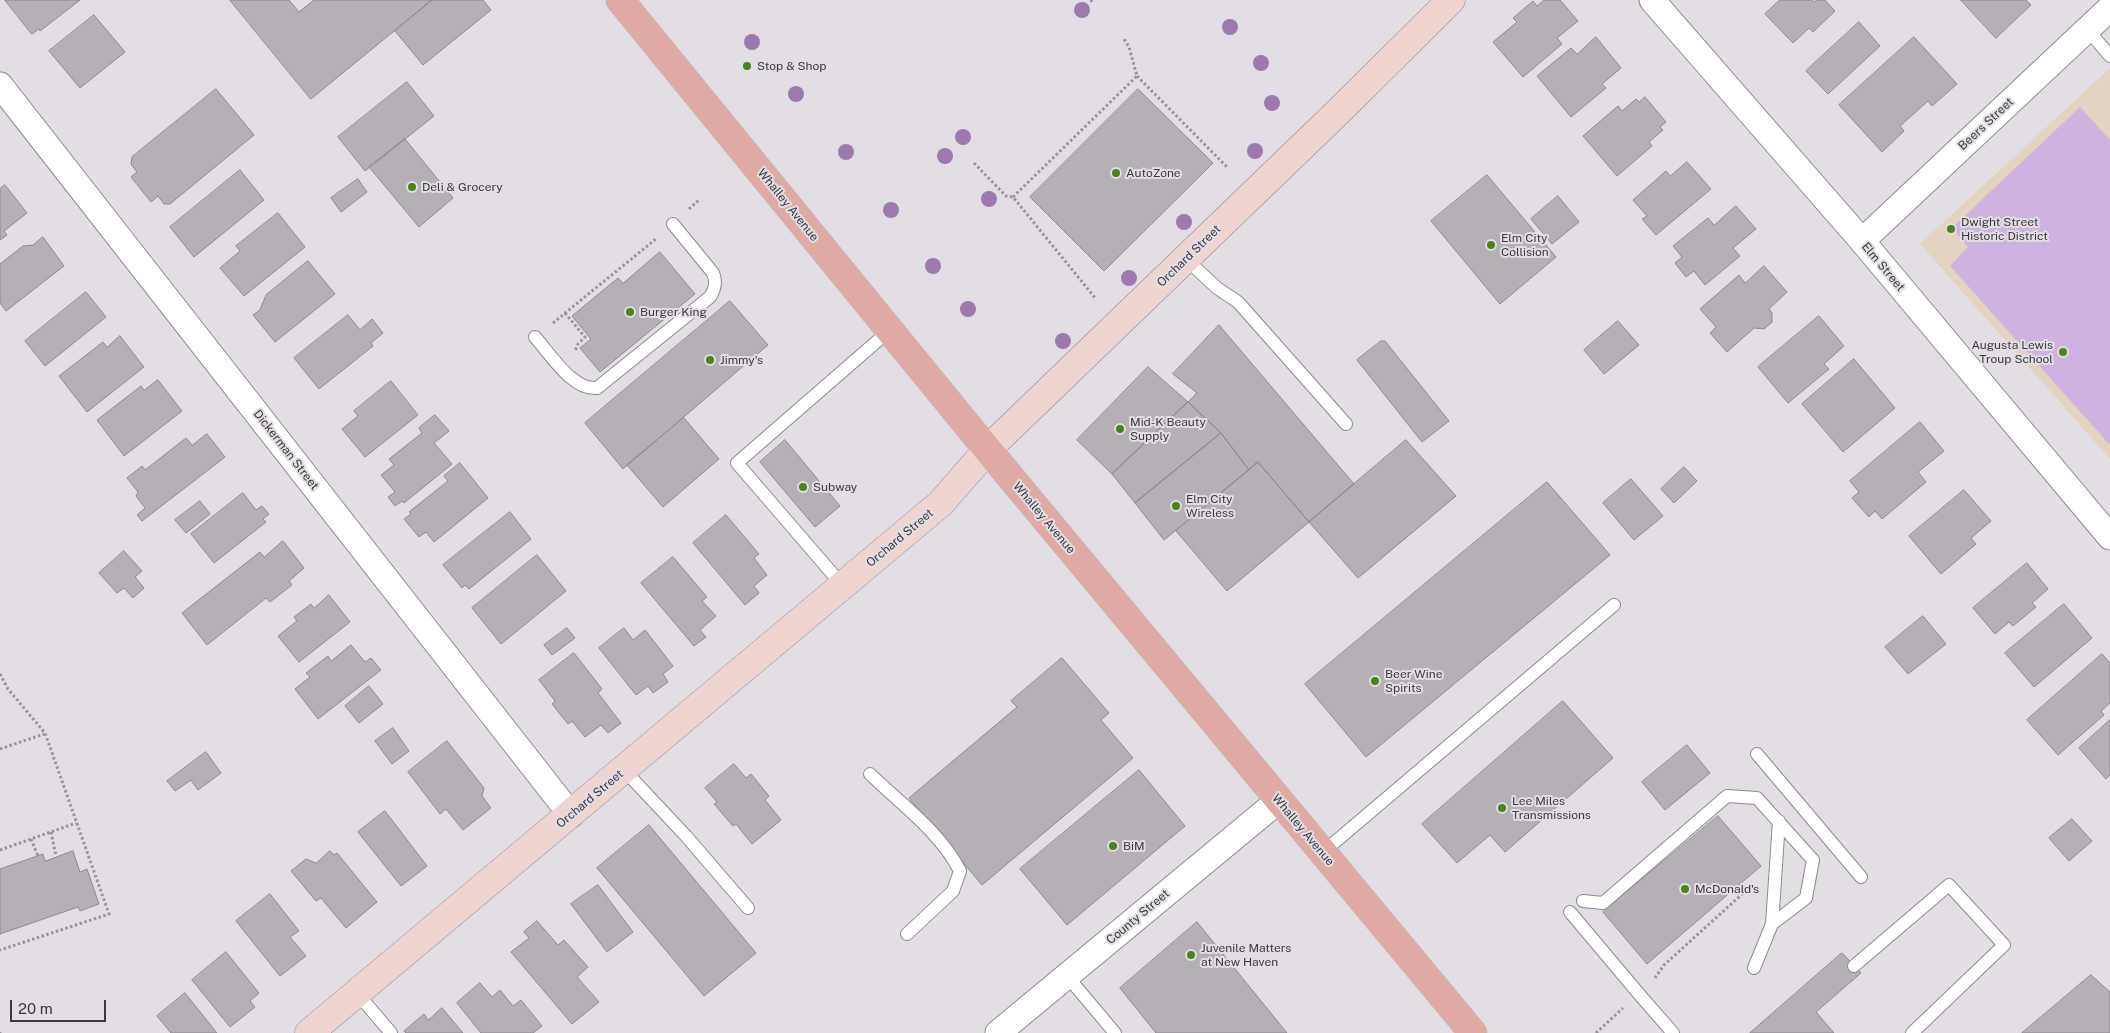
<!DOCTYPE html>
<html>
<head>
<meta charset="utf-8">
<style>
	body { margin:0 }
	#map { position:relative; width:2110px; height:1033px; overflow:hidden; background:#e3dee6; font-family:"Public Sans",sans-serif }
	canvas { display:block }
	.scale { position:absolute; left:10px; top:1000px; width:96px; height:22px; box-sizing:border-box; border:2px solid #3b393c; border-top:0; padding-left:6px; font-size:15px; line-height:18px; white-space:nowrap; color:#3b393c; -webkit-text-stroke:4px #e3dee6; paint-order:stroke }
</style>
</head>
<body>
<div id="map">
<canvas width="2110" height="1033"></canvas>
<div class="scale">20 m</div>
</div>
<script>
const ctx = document.querySelector('canvas').getContext('2d');
ctx.lineJoin = 'round';
function paint(path, color) { ctx.fillStyle = color; ctx.fill(path, 'evenodd'); }
function strokePath(path, color, width, dash) { ctx.strokeStyle = color; ctx.lineWidth = width; ctx.lineCap = dash ? 'butt' : 'round'; ctx.setLineDash(dash || []); ctx.stroke(path); }
function label(font, color, halo, rows, align = 'center') {
  ctx.font = font + ' "Public Sans",sans-serif'; ctx.lineWidth = 4; ctx.setLineDash([]); ctx.textBaseline = 'middle'; ctx.strokeStyle = halo; ctx.fillStyle = color; for (const [text, x, y, turn = 0] of rows) {
    ctx.save(); ctx.translate(x, y); ctx.rotate((+turn || 0) * Math.PI / 180); ctx.textAlign = isNaN(turn) ? turn : align; if (halo) ctx.strokeText(text, 0, 0); ctx.fillText(text, 0, 0); ctx.restore();
  }
}
paint(new Path2D(`
	M2110 68V459L1920 244Z`), '#e3d4c2');
paint(new Path2D(`
	M2080 107 2110 140V445L1950 266 1968 247 1952 228Z`), '#cfb2e0');
const building = new Path2D(`
	M5 0H80L40 31 39 29 32 34Z
	M230 0H289L299 12 314 0H432L311 99Z
	M432 0H483L491 10 423 65 395 31Z
	M1544 0H1560L1578 21 1557 38 1562 44 1523 77 1493 42 1517 22 1513 18 1533 1 1537 6Z
	M1780 0H1812L1814 2 1817 0H1825L1835 11 1813 32 1809 28 1793 43 1765 14Z
	M1961 0H2026L2031 5 1996 38Z
	M94 15 125 52 80 88 49 51Z
	M1859 22 1880 46 1828 94 1806 71Z
	M1596 37 1621 68 1602 84 1606 88 1571 117 1537 76 1571 48 1577 54Z
	M1914 37 1957 84 1932 106 1928 101 1900 126 1904 131 1882 152 1839 105Z
	M407 82 434 116 365 171 338 137Z
	M216 89 254 135 170 204H164L158 196 151 202 131 177 137 172 131 164 132 157Z
	M1138 89 1213 163 1104 271 1030 197Z
	M1645 97 1666 122 1660 127 1663 130 1649 142 1652 146 1617 176 1583 136 1618 106 1622 111 1636 99 1639 102Z
	M405 139 453 198 419 227 369 167Z
	M1687 162 1711 189 1656 235 1642 219 1647 216 1633 200 1666 171 1670 176Z
	M240 170 264 200 194 257 170 227Z
	M1487 175 1556 257 1500 304 1431 221Z
	M358 179 367 192 341 212 331 198Z
	M5 185 27 213 4 231 7 235 0 240V189Z
	M1558 196 1579 222 1552 244 1531 219Z
	M1736 206 1756 229 1733 248 1740 256 1705 285 1694 271 1686 277 1675 263 1682 257 1673 246 1708 218 1714 225Z
	M278 213 305 247 244 296 220 268 240 251 236 246Z
	M43 237 64 266 6 311 0 303V264L23 246 33 245Z
	M660 252 695 294 600 372 580 348 591 339 572 316 618 278 623 283Z
	M308 261 335 294 275 342 253 315 260 310 266 295Z
	M1764 266 1787 292 1769 309 1772 313V322L1764 329 1754 328 1727 352 1710 333 1716 327 1700 309 1739 275 1745 283Z
	M86 292 106 317 45 366 25 341Z
	M730 301 768 345 623 469 585 423Z
	M348 315 360 330 372 319 383 333 371 343 373 346 319 389 294 358Z
	M1819 316 1844 346 1824 364 1829 369 1788 403 1758 367Z
	M1618 321 1639 345 1604 374 1584 350Z
	M1219 325 1354 484 1309 522 1258 462 1249 470 1221 433 1188 402 1197 393 1173 374Z
	M120 336 144 367 87 412 59 376 103 342 107 347Z
	M1381 341H1385L1449 421 1422 442 1357 360Z
	M1854 359 1895 408 1843 452 1802 404Z
	M1148 367 1188 402 1112 474 1077 440Z
	M158 380 182 411 124 456 97 420 141 386 144 390Z
	M391 381 418 415 365 457 342 429 358 416 354 411Z
	M1188 402 1221 433 1135 503 1112 474Z
	M435 415 449 431 434 443 452 464 404 503 402 501 395 506 388 497 395 492 381 475 394 465 389 459 422 433 419 428Z
	M684 418 719 459 663 507 627 465Z
	M1920 422 1944 451 1918 472 1926 482 1882 519 1875 511 1869 517 1852 498 1859 492 1850 481Z
	M1221 433 1249 470 1164 540 1135 503Z
	M207 434 225 457 142 521 137 515 145 508 136 496 138 492 127 478 142 466 145 470 186 438 192 445Z
	M785 440 840 506 815 527 760 462Z
	M1406 440 1456 496 1358 578 1309 522Z
	M1258 462 1309 522 1227 591 1176 531Z
	M460 463 488 498 434 542 426 532 419 537 404 519 411 514 409 512 448 481 444 476Z
	M1684 467 1697 481 1674 503 1661 489Z
	M1631 479 1663 516 1634 540 1603 503Z
	M1547 482 1610 555 1366 757 1305 684Z
	M1964 490 1991 521 1971 538 1976 544 1941 574 1909 536Z
	M243 493 256 510 262 506 269 514 263 519 266 522 214 563 191 534Z
	M200 501 210 514 186 533 175 520Z
	M510 512 531 539 469 589 465 585 462 588 443 565Z
	M726 515 759 554 754 558 767 575 754 586 759 593 745 605 693 543Z
	M283 541 304 568 289 581 292 585 270 602 266 598 207 645 182 613 260 552 264 557Z
	M124 551 142 571 135 577 144 588 133 598 124 588 117 593 99 573Z
	M537 555 566 591 501 644 472 608Z
	M673 557 707 597 702 601 716 616 700 630 706 637 694 646 641 583Z
	M2027 563 2048 589 2032 603 2036 607 2013 626 2009 622 1995 634 1973 608Z
	M329 595 350 622 299 662 278 636 297 621 294 617 311 604 314 608Z
	M2064 604 2092 638 2034 687 2005 653Z
	M1923 616 1946 644 1908 674 1885 647Z
	M567 628 575 638 552 655 544 645Z
	M624 628 633 640 645 630 673 666 663 674 668 682 653 693 648 686 636 695 599 648Z
	M351 645 365 662 371 658 381 670 318 719 295 689 310 677 306 673 328 656 331 661Z
	M574 653 602 689 598 693 621 723 608 733 601 725 585 737 572 721 568 724 552 704 555 701 539 680Z
	M2102 654 2110 663V703L2101 711 2104 715 2058 755 2027 720Z
	M1062 658 1109 713 1101 720 1133 758 982 885 909 798 1017 707 1011 701Z
	M369 686 383 704 359 723 345 706Z
	M1563 701 1613 758 1505 852 1490 835 1457 863 1422 824Z
	M2110 720V775L2106 779 2079 748Z
	M393 728 409 751 392 764 375 741Z
	M447 741 484 788 482 796 491 808 463 830 446 809 440 814 408 772Z
	M1687 745 1710 773 1665 810 1642 782Z
	M206 752 221 773 198 790 191 780 175 791 167 781Z
	M734 764 746 778 751 774 769 796 765 800 781 820 752 844 736 824 733 826 714 804 717 802 705 788Z
	M1139 770 1185 826 1067 925 1020 869Z
	M385 811 427 866 401 886 358 832Z
	M1718 816 1761 866 1647 964 1603 912Z
	M2072 819 2092 841 2069 861 2049 838Z
	M649 825 756 953 704 996 597 868Z
	M73 851 80 872 87 869 99 904 80 911 78 907 0 934V869L43 854 45 861Z
	M330 851 334 855 337 853 377 902 346 928 321 898 316 901 291 871 306 859 316 863Z
	M598 885 633 932 607 952 571 904Z
	M270 894 299 931 290 937 306 956 280 976 236 921Z
	M537 921 558 945 564 940 588 967 577 977 599 1002 572 1024 511 952 529 938 524 932Z
	M1197 922 1287 1033H1156L1120 988Z
	M226 952 259 993 250 1001 255 1007 230 1027 192 980Z
	M1842 953 1861 973 1816 1012 1834 1033H1750Z
	M2091 975 2110 992V1033H2022Z
	M480 983 492 997 500 990 513 1006 521 1000 542 1026 533 1033H481L457 1003Z
	M185 993 217 1033H171L157 1016Z
	M442 1008 463 1033H406L404 1031 424 1014 428 1020Z`);
paint(building, '#b6afb5');
strokePath(building, '#8f888e', 1);
const service = new Path2D(`
	M2087 29 2110 56
	M1186 259 1217 288 1238 302 1346 424
	M535 337C551 355 572 390 597 388L710 297C715 289 717 282 713 273L673 224
	M843 586 737 463 890 330
	M1757 754 1861 877
	M624 770 686 836 748 908
	M870 774C901 804 940 832 960 871L953 891 907 934
	M1322 853 1614 605
	M1583 901 1603 903 1727 796 1757 798 1813 860 1806 898 1772 924
	M1570 912 1639 994 1673 1033
	M1854 966 1949 885 2004 945 1912 1033
	M1754 968 1772 924 1779 821
	M1067 976 1115 1033
	M357 993 391 1033`);
const minor = new Path2D(`
	M1652 0 1862 241 2110 537
	M0 85 571 815
	M1862 241 2110 8
	M998 1033 1278 801`);
const secondary = new Path2D(`
	M309 1033 941 503 988 449 1338 112 1451 0`);
const primary = new Path2D(`
	M620 0 968 426 1473 1033`);
strokePath(service, '#8e8991', 14);
strokePath(minor, '#8e8991', 27);
strokePath(secondary, '#8e8991', 29);
strokePath(primary, '#c0c0c1', 29);
strokePath(new Path2D(`
	M1091 0 1092 2
	M1137 76 1227 167
	M974 163 1006 196 1013 197 1096 299
	M1013 197 1137 76 1129 47 1124 39
	M689 209 700 199
	M565 313 585 337 578 344 575 351
	M553 323 657 238
	M0 674 8 689 45 733 109 914 0 950
	M0 749 44 734
	M51 832 56 856
	M31 839 38 856
	M0 850 76 823
	M1655 978 1664 965 1751 886
	M0 1032V1033
	M1596 1033 1623 1008`), '#979399', 3, [2.5, 2.5]);
strokePath(service, '#fff', 12);
strokePath(minor, '#fff', 25);
strokePath(secondary, '#efd5d1', 28);
strokePath(primary, '#dfaaa4', 28);
ctx.fillStyle = '#9d7aad';
for (const [x, y] of [
	[1082,10],
	[1230,27],
	[752,42],
	[1261,63],
	[796,94],
	[1272,103],
	[963,137],
	[1255,151],
	[846,152],
	[945,156],
	[989,199],
	[891,210],
	[1184,222],
	[933,266],
	[1129,278],
	[968,309],
	[1063,341]
]) { ctx.beginPath(); ctx.arc(x, y, 8, 0, 2 * Math.PI); ctx.fill(); }
for (const [x, y, r, color] of [
	[747,66,5,"#49831e"],
	[1116,173,5,"#49831e"],
	[412,187,5,"#49831e"],
	[1951,229,5,"#49831e"],
	[1491,245,5,"#49831e"],
	[630,312,5,"#49831e"],
	[2063,352,5,"#49831e"],
	[710,360,5,"#49831e"],
	[1120,429,5,"#49831e"],
	[803,487,5,"#49831e"],
	[1176,506,5,"#49831e"],
	[1375,681,5,"#49831e"],
	[1502,808,5,"#49831e"],
	[1113,846,5,"#49831e"],
	[1685,889,5,"#49831e"],
	[1191,955,5,"#49831e"]
]) { const dot = new Path2D(); dot.arc(x, y, r, 0, 2 * Math.PI); ctx.fillStyle = color; ctx.fill(dot); strokePath(dot, '#e3dee6', 2); }
label('12px', '#3b393c', '#e3dee6', [
	["Stop & Shop",757,66],
	["AutoZone",1126,173],
	["Deli & Grocery",422,187],
	["Dwight Street",1961,222],
	["Historic District",1961,236],
	["Elm City",1501,238],
	["Collision",1501,252],
	["Burger King",640,312],
	["Augusta Lewis",2053,345,"right"],
	["Troup School",2053,359,"right"],
	["Jimmy's",720,360],
	["Mid-K Beauty",1130,422],
	["Supply",1130,436],
	["Subway",813,487],
	["Elm City",1186,499],
	["Wireless",1186,513],
	["Beer Wine",1385,674],
	["Spirits",1385,688],
	["Lee Miles",1512,801],
	["Transmissions",1512,815],
	["BiM",1123,846],
	["McDonald's",1695,889],
	["Juvenile Matters",1201,948],
	["at New Haven",1201,962]
], 'left');
label('12px', '#3b393c', '#e3dee6', [
	["Beers Street",1986,124,-43],
	["Whalley Avenue",788,205,51],
	["Orchard Street",1189,256,-44],
	["Elm Street",1883,267,50],
	["Dickerman Street",286,450,52],
	["Whalley Avenue",1044,518,50],
	["Orchard Street",900,538,-40],
	["Orchard Street",590,799,-40],
	["Whalley Avenue",1303,830,50],
	["County Street",1138,917,-40]
]);
</script>
</body>
</html>
